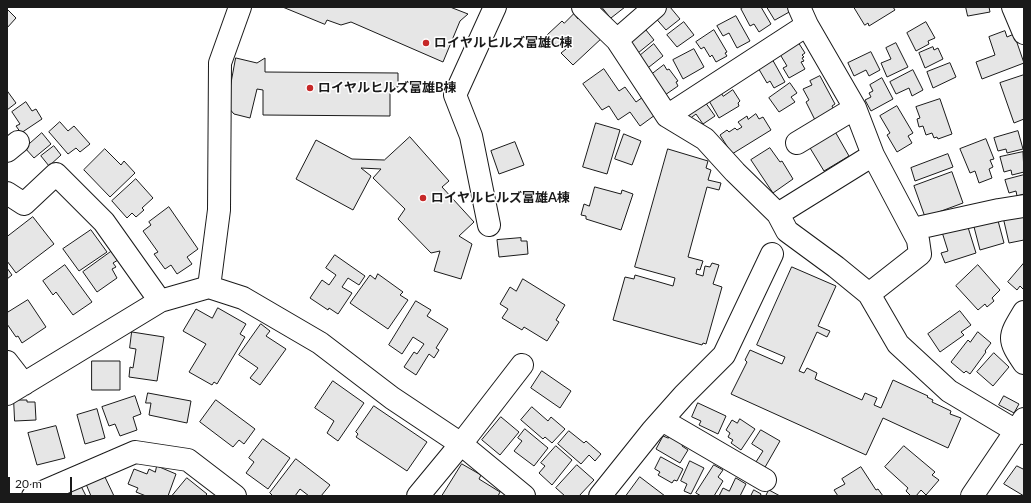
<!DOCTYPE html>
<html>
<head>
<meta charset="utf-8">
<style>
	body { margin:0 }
	#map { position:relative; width:1031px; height:503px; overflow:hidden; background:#fff; font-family:Lato,sans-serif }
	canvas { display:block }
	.frame { position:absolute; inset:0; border:8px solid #1a1a1a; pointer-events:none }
	.scale { position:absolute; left:8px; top:477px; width:64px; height:18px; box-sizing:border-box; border:2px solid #1a1a1a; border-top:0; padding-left:5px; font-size:12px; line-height:14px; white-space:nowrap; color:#1a1a1a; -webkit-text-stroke:3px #fff; paint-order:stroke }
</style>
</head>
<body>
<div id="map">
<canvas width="1031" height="503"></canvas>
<div class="frame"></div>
<div class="scale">20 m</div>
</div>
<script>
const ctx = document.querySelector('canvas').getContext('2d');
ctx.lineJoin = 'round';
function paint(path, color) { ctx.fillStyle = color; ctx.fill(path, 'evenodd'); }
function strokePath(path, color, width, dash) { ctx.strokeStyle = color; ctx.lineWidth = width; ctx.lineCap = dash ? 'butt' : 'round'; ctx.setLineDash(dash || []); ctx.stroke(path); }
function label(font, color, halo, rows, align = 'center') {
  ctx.font = font + ' Lato,"Noto Sans JP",sans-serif'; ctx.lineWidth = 3; ctx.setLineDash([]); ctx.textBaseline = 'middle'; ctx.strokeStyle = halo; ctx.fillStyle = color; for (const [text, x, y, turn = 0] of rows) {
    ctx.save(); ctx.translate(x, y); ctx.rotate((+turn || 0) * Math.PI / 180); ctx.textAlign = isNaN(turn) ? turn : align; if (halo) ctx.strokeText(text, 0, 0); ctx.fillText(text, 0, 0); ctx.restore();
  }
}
const building = new Path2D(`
	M283 7H450L468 14 460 21 443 62 351 22 341 25 327 20 325 24Z
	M602 7H625L611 18Z
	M664 7H670L680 19 666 30 653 15Z
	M744 7H761L771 24 759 32 754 24 750 26 741 9Z
	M767 7H789L791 11 775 20Z
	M854 7H893L895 10 869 26 868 23 865 25Z
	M966 7H989L990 12 968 16Z
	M7 9 16 18 7 28Z
	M574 14 578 19 582 15 603 37 573 65 561 53 566 49 561 44 558 47 547 35 562 21 564 23Z
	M736 16 750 41 737 48 729 33 723 36 717 26Z
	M684 22 694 35 677 47 667 35Z
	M926 22 935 38 928 41 929 44 916 51 907 33Z
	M642 25 654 40 638 53 626 38Z
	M714 30 727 52 725 53 727 56 716 62 712 55 710 57 704 47 701 49 696 42Z
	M1005 31 1007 37 1014 34 1024 63 982 79 976 62 995 55 989 37Z
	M798 42 805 53 802 55 804 57 802 58 804 61 801 62 805 69 789 78 783 68 787 66 778 51Z
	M896 43 908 67 887 77 881 63 891 59 886 48Z
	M654 44 663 56 644 71 636 59Z
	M933 47 934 50 938 48 943 59 925 68 919 53Z
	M694 49 704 67 683 79 673 60Z
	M871 52 880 70 869 76 866 70 854 76 848 63Z
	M771 57 785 82 774 88 770 81 767 83 757 66Z
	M236 58 257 63 265 58V72L398 73V87H390V116L263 115V90L257 89 250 118 234 114 227 106Z
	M950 63 956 77 933 88 927 72Z
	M664 65 667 70 669 69 678 81 676 82 678 86 665 95 647 78Z
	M604 69 619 91 625 87 636 102 643 97 655 115 640 126 630 112 618 120 609 106 602 110 583 84Z
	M913 70 923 90 912 96 909 88 896 94 890 82Z
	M1024 75V119L1014 123 1000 83Z
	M820 76 835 104 832 106 835 112 816 122 806 102 809 100 803 89 812 85 810 81Z
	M882 78 893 99 871 111 865 100 871 97 869 93 873 91 870 85Z
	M790 83 797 93 791 97 795 102 779 112 769 98Z
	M733 90 740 101 738 103 739 106 719 118 708 99 720 91 723 96Z
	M8 92 16 103 7 110V93Z
	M940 99 952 134 938 139 937 137 934 138 932 133 926 135 923 126 919 127 917 119 920 118 916 107Z
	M26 102 32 111 36 109 42 119 21 133 16 126 20 124 12 112Z
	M705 102 715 116 703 124 696 114 688 120 681 111Z
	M897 106 913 133 908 136 912 143 897 152 887 135 890 133 880 116Z
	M756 114 759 119 763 117 771 130 732 154 720 135 727 130 729 132 735 128 737 130 742 127 738 122 747 116 748 119Z
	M60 122 68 131 74 126 90 144 80 152 76 148 68 154 49 132Z
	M596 123 620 130 607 174 583 167Z
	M833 128 849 156 824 171 807 143Z
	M1018 131 1023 149 1007 153 1006 149 998 151 994 138Z
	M42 133 51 144 34 158 25 148Z
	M624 134 641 141 632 165 615 159Z
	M410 137 449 181 442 187 474 222 459 236 472 244 461 279 434 271 440 251 431 253 398 219 405 209 373 178 381 169 361 168 371 176 353 210 296 179 316 140 352 159 384 160Z
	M986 139 994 159 990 160 993 167 989 169 992 178 979 183 975 171 970 173 960 149Z
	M515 142 524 165 499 174 491 151Z
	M54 146 61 155 49 166 41 156Z
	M770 148 780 162 782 161 793 179 773 193 751 160Z
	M105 149 121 165 124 161 135 173 110 197 84 170Z
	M668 149 708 161 706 168 711 170 708 180 721 183 719 190 707 187 688 257 703 261 700 270 697 269 696 274 703 276 705 266 710 267 712 263 719 265 713 284 722 287 706 344 703 343 702 345 613 320 625 277 634 279 635 275 673 286 675 278 635 267Z
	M1023 152 1024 172 1012 175 1011 170 1004 172 1000 157Z
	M948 154 953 167 915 181 911 168Z
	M952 172 963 203 925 217 914 186Z
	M1024 175V194L1017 196 1016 191 1009 193 1005 180Z
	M136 179 153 198 142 208 144 210 136 217 132 213 127 218 112 201Z
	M595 187 621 194 622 190 633 194 621 230 586 219V216L581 215 584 204 589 206Z
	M169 207 198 249 187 257 192 264 177 274 171 265 165 269 154 254 158 252 143 231 151 225 149 222Z
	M1024 213V240L1009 243 1003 217Z
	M33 217 54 244 16 273 7 261V237Z
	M997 217 1004 243 980 250 973 223Z
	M967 224 976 253 945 263 941 253 948 251 942 232Z
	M91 230 107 252 79 271 63 249Z
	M521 238V241H527L528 254 499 257 497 240Z
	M112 251 118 260 113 263 116 267 112 269 117 278 97 292 83 272Z
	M335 255 365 276 359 285 348 278 342 287 352 293 338 314 329 308 328 310 310 298 322 280 329 285 336 275 326 268Z
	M1024 263V288L1023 289 1020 286 1017 290 1008 282Z
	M65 265 92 302 73 315 56 292 53 295 43 281Z
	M978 265 1000 290 992 298 994 301 987 307 985 304 978 310 956 286Z
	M792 267 836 286 818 326 830 331 827 337 817 332 799 371 804 373 807 368 817 373 815 379 862 400 865 393 877 398 874 405 881 408 893 380 928 396 927 397 933 400 932 402 951 411 950 414 961 418 948 448 883 418 866 455 731 394 747 362 745 360 750 350 782 364 785 357 757 345Z
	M7 268 12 275 7 279Z
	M378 274 403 292 400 295 408 300 388 329 350 303 370 275 375 279Z
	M523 279 565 305 556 320 559 322 547 341 524 327 522 330 502 318 508 309 500 304 510 287 516 291Z
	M28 300 46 327 22 343 18 336 16 337 7 324V313Z
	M416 301 431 310 427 316 448 329 436 348 439 350 434 358 429 354 416 375 404 367 414 352 417 354 424 344 413 337 402 354 389 345Z
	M218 308 246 324 240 334 245 337 217 384 214 382 212 385 189 372 206 344 183 331 196 309 212 318Z
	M960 311 971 325 961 332 964 335 940 352 928 334Z
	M261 324 270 331 266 336 286 349 260 385 250 378 258 368 239 355Z
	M132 332 164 337 157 381 129 377 130 367 133 368 136 349 130 348Z
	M978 332 991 343 985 351 986 352 970 374 966 371 964 373 951 362 968 340 970 342Z
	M994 353 1009 367 993 386 977 372Z
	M92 361H120V390H92Z
	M542 371 571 391 560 408 531 388Z
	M333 381 364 403 338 441 327 433 334 421 315 408Z
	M148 393 191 401 187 423 149 415 151 403H146Z
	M135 396 141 414 133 417 137 430 120 436 115 424 109 426 102 407Z
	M1004 396 1019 404 1014 413 999 405Z
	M14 400H27V402H35L36 420 15 421Z
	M216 400 255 429 244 444 239 440 233 447 200 422Z
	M698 403 726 416 718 434 699 425 701 421 692 417Z
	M374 406 427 442 407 471 356 437 358 434 356 432Z
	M532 407 548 421 551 417 565 429 552 443 545 437 543 439 521 420Z
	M97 409 105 438 85 444 77 415Z
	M501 417 519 432 500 455 482 440Z
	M740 419 755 429 741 450 731 443 733 440 728 437 730 433 726 430 732 420 737 423Z
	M56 426 65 458 37 465 28 433Z
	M525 429 548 448 534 466 514 451 522 441 518 438Z
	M761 430 780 441 764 469 754 465 763 451 752 444Z
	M569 431 584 443 586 441 601 454 595 461 589 455 581 464 558 444Z
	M670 434 684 442 682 446 688 450 680 463 656 449 663 436 668 438Z
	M263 439 290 458 268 489 246 473 254 462 249 458Z
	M556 446 572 460 552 485 539 473 545 466 541 463Z
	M904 446 935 472 932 475 939 480 926 495 921 490 916 496H911L906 491 908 488 885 467Z
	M661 457 683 469 677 481 674 480 672 483 658 475 660 472 655 469Z
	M296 459 330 485 321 496H309L300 489 295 496H273L270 493Z
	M690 461 704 468 691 494 684 491 687 484 681 481Z
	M462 464 481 475 479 479 500 492 498 496H442Z
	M577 465 594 480 579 496H565L556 488Z
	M714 465 723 470 718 477 723 481 714 496H701L696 493Z
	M157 466 176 474 168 496H146L136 492 138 488 128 484 134 469 147 474 149 469 155 472Z
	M1017 466 1023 469 1024 468V496L1004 484Z
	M861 467 876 490 878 489 883 496H838L834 490 845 484 842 479Z
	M104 475 114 496H91L86 484Z
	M640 477 665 496H626Z
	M187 478 207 494 205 496H172Z
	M736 478 746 484 740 496H719L723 488 729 491Z
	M81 486 86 496H67L65 493Z
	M754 490 761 494 760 496H751Z
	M769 490 780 496H766Z`);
paint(building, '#e6e6e6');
strokePath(building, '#1a1a1a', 1);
const minor = new Path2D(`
	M583 7 617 40 667 116 705 139 735 172 778 214 787 231 836 267 869 294 898 344 949 391 1016 431 1024 433
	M799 7 807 25 855 108 873 155 918 240 920 254 869 294
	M1013 7 1024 33
	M617 40 655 7
	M667 116 807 25
	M797 143 855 108
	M7 151 18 142
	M7 193 24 204 56 174 104 222 160 301
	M778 214 873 155
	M489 225 471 136 455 95 495 7
	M913 229 999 210 1024 206
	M209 287 219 210 220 63 240 7
	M1024 312C1009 337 1007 338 1024 363
	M7 362 24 384
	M7 394 160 301 209 287 243 298 320 343 392 398 461 444 524 496
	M662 420 765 480
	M33 496 135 452 188 460 235 496
	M418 496 461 444 522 365
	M600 496 652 431 684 395 724 355 772 254
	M972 496 1024 419`);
strokePath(minor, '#1a1a1a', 24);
strokePath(minor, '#fff', 22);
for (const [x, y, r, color] of [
	[426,43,4,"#c62828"],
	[310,88,4,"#c62828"],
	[423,198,4,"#c62828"]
]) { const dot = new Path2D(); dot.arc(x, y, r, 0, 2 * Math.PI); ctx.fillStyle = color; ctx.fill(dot); strokePath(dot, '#fff', 1.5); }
label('bold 13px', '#1a1a1a', '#fff', [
	["ロイヤルヒルズ富雄C棟",434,43],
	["ロイヤルヒルズ富雄B棟",318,88],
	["ロイヤルヒルズ富雄A棟",431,198]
], 'left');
</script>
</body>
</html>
